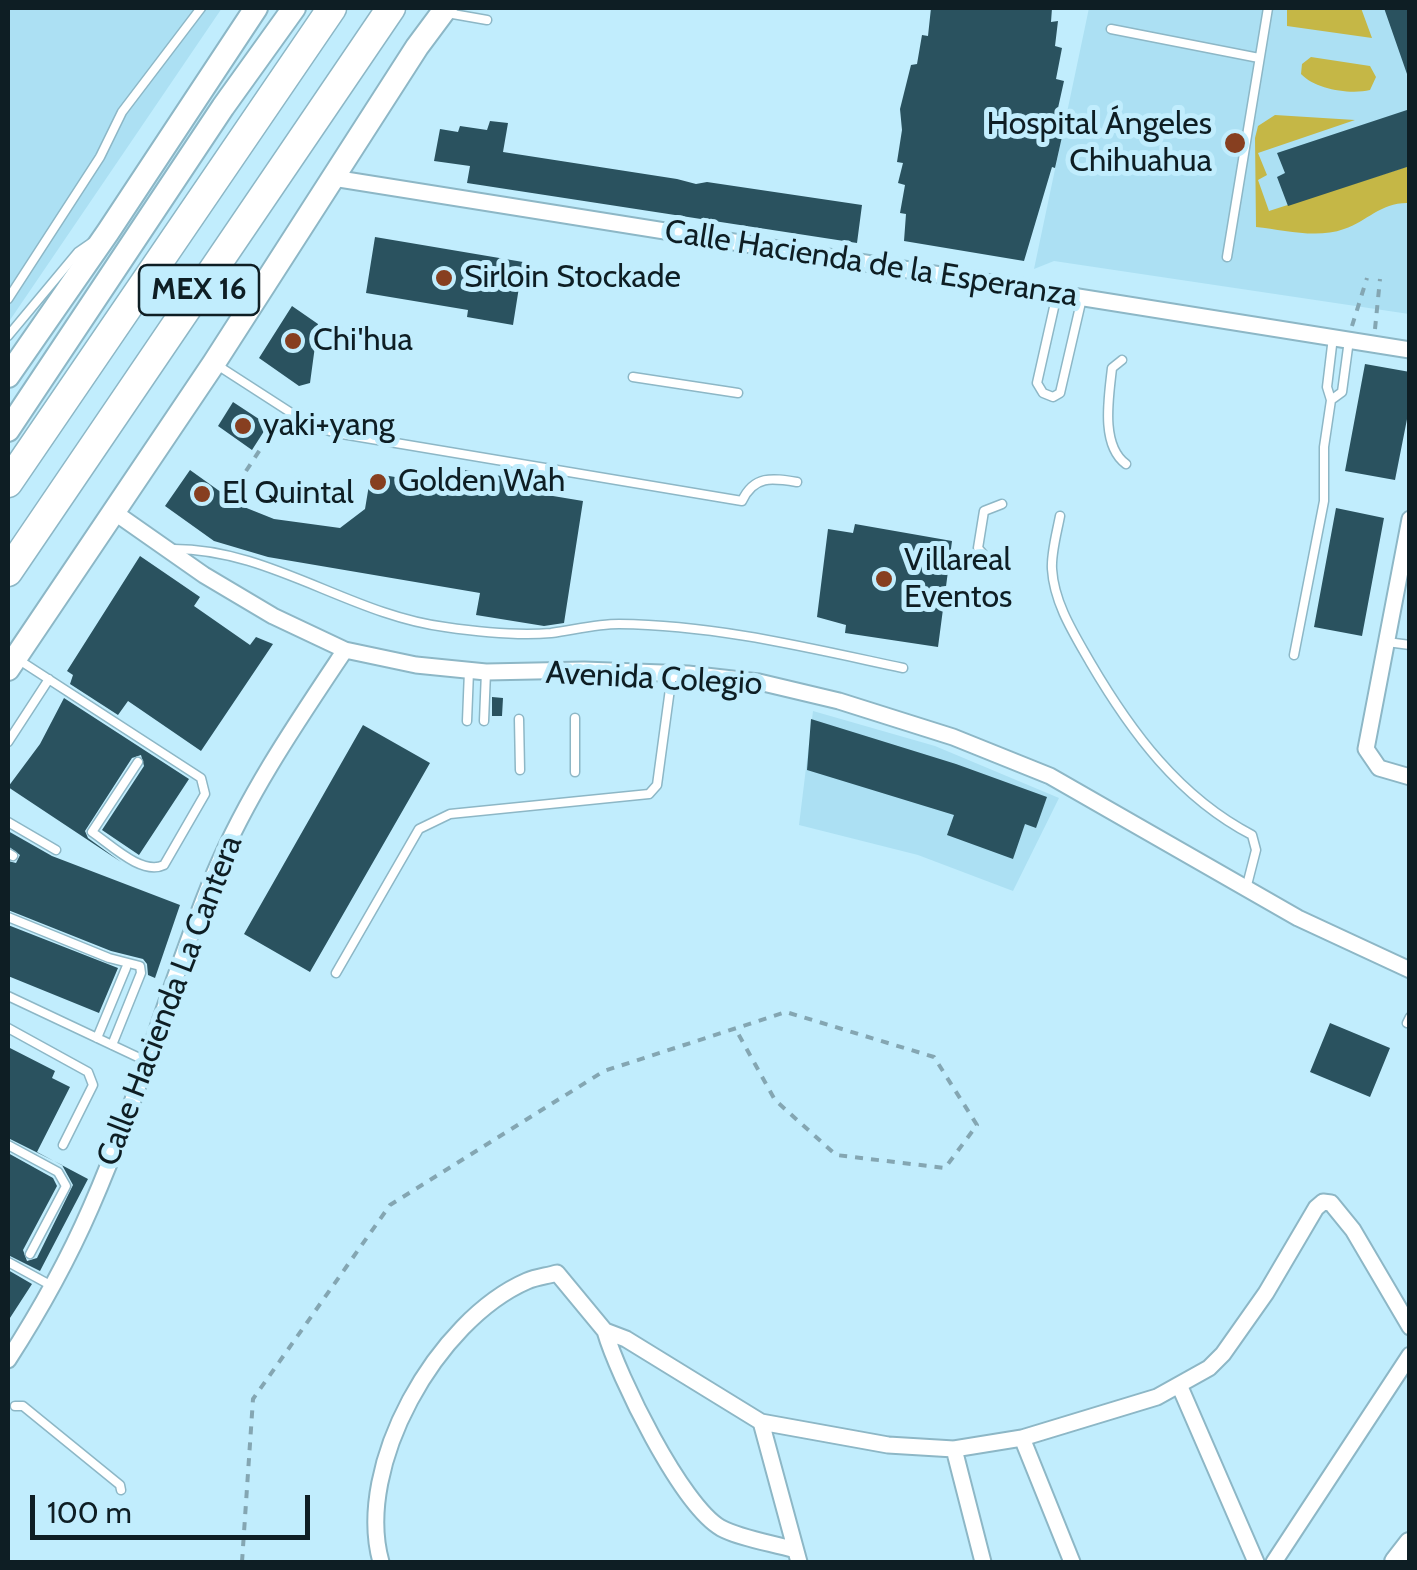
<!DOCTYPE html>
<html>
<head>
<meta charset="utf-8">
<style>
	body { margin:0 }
	#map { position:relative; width:1417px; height:1570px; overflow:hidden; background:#c1edfd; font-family:Cabin,sans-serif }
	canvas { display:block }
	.frame { position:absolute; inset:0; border:10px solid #0e1e24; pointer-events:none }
	.scale { position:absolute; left:30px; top:1495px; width:280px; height:45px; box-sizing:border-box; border:5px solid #0e1e24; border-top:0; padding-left:12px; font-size:30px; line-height:35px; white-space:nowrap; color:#0e1e24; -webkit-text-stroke:8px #c1edfd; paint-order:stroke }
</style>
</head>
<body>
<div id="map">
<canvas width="1417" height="1570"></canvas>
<div class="frame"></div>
<div class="scale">100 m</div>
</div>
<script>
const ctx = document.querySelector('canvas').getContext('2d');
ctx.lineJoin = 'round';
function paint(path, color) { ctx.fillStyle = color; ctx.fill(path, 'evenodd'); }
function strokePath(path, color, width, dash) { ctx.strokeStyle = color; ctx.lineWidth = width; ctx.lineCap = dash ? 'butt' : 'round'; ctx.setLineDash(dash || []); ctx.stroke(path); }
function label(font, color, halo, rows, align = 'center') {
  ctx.font = font + ' Cabin,sans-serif'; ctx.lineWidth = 10; ctx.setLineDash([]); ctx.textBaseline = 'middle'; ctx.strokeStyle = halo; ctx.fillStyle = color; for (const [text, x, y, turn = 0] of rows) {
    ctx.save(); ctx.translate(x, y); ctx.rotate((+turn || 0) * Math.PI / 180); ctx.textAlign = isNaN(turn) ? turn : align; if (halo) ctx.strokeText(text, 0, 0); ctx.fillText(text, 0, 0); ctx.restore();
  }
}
paint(new Path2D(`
	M8 8H222L8 323Z
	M1089 8H1409V314L1054 261 1034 269Z
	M813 711 935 746 1059 798 1013 891 918 855 799 825Z`), '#ace0f3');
paint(new Path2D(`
	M1287 8H1361L1372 38 1287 26Z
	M1311 57 1370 66 1376 77 1370 90C1350 95 1315 89 1301 74L1302 64Z
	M1275 115 1355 120 1258 153 1267 175 1258 180 1269 211 1409 166V203C1381 202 1368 221 1344 229 1317 239 1284 230 1256 227L1255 138 1258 126Z`), '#c5b746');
paint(new Path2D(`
	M931 8H1052L1051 22 1058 21 1055 46 1062 48 1056 79 1064 81 1056 117 1066 119 1055 168 1052 167 1024 261 904 241 906 214 900 213 905 185 898 183 903 163 897 162 902 130 900 109 911 65 917 64 922 35 928 36Z
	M1384 8H1410V73L1407 74Z
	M1410 109V166L1288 206 1277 177 1285 173 1277 153Z
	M490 121 508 123 503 152 677 179 696 184 707 182 862 205 857 243 467 183 470 166 434 161 440 129 458 132 460 126 487 130Z
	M375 237 523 262 513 325 467 317 468 310 366 293Z
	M292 306 318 324 310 383 299 386 259 358Z
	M1365 364 1410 372V404L1395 480 1345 471Z
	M233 402 268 425 252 450 218 426Z
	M459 469 525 480 523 491 583 501 564 623 544 626 476 615 480 593 268 557 214 541 165 506 190 470 239 505 274 519 340 528 365 509 371 473 413 480 414 474 457 481Z
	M1336 508 1384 518 1362 636 1314 627Z
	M855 524 952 541 938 647 845 633 846 625 817 617 828 529 853 533Z
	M140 556 200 597 194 606 250 645 256 637 273 644 201 751 128 701 118 715 70 684 73 675 67 671Z
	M492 697 503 698 502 716H492Z
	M64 698 189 779 139 855 102 830 144 766 141 755 132 758 85 831 88 838 121 862 8 787 40 744Z
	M811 719 956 764 1047 797 1036 828 1025 824 1013 859 947 835 954 815 807 770Z
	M363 725 430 763 310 972 244 934Z
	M8 831 52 856 180 905 155 978 148 975 147 964 143 959 111 951 8 910V861L16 863 20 855 8 846Z
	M8 925 118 968 99 1013 8 976Z
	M1330 1023 1390 1048 1370 1097 1310 1072Z
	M8 1047 55 1071 52 1078 70 1087 37 1152 88 1179 40 1271 8 1255V1153L53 1178 57 1186 23 1250 27 1261 37 1258 73 1185 62 1165 8 1138Z
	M8 1270 32 1284 8 1321Z`), '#2a525f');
const lane = new Path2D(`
	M447 13 487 20
	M1111 29 1259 58
	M1227 257 1268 8
	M1057 294 1037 383 1043 393 1053 397 1060 393 1082 298
	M8 299 100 157 122 112 201 8
	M8 336 78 252 91 243
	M1333 337 1327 387 1331 400 1342 392 1349 340
	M1122 360 1112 368C1109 396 1100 445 1126 464
	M217 365 310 425 336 433 742 501C754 475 772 478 797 482
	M633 377 738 393
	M1060 516C1057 532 1051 553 1052 569 1054 603 1074 634 1090 662 1131 732 1179 797 1252 835L1256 850 1246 889
	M170 549C267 547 350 615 445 627 479 632 517 636 551 633 574 630 596 624 619 624 716 625 809 648 903 668
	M991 563 978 548 984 511 1002 504
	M1387 642 1410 645
	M1294 655 1324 501V447L1331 400
	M19 660 201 778 205 794 164 865C142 876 110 844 92 832L138 762
	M519 719 520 770
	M467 721 469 671
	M484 721 486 672
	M8 742 49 679
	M575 772V718
	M8 822 56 850
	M8 853 13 856
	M8 917 109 958 140 966 141 973 112 1045
	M336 973 419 829 450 814 649 794 657 785 672 674
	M8 996 146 1061
	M1407 1023 1410 1017
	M8 1028 88 1072 93 1085 63 1145
	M97 1038 126 968
	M8 1145 58 1172 66 1186 30 1254
	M8 1262 52 1286
	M15 1406H23L120 1485 121 1490`);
const street = new Path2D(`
	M333 178 1410 350
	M114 512 204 575 273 616 345 650 416 665 486 672 584 670 688 674 759 682 839 701 953 737 1050 776 1298 918 1410 970
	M1410 519 1366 749 1379 768 1410 777
	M605 1331C618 1376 681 1505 721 1528 742 1539 772 1543 795 1550
	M8 1360C39 1312 68 1260 91 1207 139 1098 169 982 215 872 249 792 297 722 345 650
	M1180 1387 1256 1562
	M761 1422 799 1562
	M1022 1438 1072 1562
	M954 1449 983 1562
	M381 1562C354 1466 437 1320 527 1281 536 1277 547 1276 557 1273L605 1331 626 1339 761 1422 888 1445 954 1449 1022 1438 1157 1397 1209 1368 1223 1354 1266 1293 1316 1208 1323 1202 1331 1203 1353 1230 1410 1327
	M1274 1562 1410 1355`);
const secondary = new Path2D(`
	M8 376 108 232 256 8
	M8 430 223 107 294 8
	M8 669 214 363 417 47 446 8
	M1396 1562 1410 1544`);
const highway = new Path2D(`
	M8 483 332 8
	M8 572 391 8`);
strokePath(lane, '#8db7c6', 11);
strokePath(street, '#8db7c6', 19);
strokePath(secondary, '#8db7c6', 26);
strokePath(highway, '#8db7c6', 31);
strokePath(new Path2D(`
	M1352 326 1367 278
	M1375 329 1380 279
	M246 471 279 421
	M242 1562 253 1399 390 1205 604 1071 786 1012 934 1057 977 1125 945 1168 836 1155 775 1100 735 1028`), '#84a6b2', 4, [8, 8]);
strokePath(lane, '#fff', 8);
strokePath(street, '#fff', 15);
strokePath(secondary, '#fff', 22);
strokePath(highway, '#fff', 28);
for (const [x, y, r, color] of [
	[1235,143,12,"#873f20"],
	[444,278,10,"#873f20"],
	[293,341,10,"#873f20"],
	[243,426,10,"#873f20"],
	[378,482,10,"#873f20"],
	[202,494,10,"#873f20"],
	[884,579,10,"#873f20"]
]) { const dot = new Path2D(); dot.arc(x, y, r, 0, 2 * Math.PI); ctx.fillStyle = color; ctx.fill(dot); strokePath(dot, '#c1edfd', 4); }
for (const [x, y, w] of [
	[199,290,120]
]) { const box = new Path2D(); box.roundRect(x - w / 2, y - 25, w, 50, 8); ctx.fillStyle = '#c1edfd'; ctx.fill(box); strokePath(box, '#0e1e24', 2.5); }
label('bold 30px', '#0e1e24', null, [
	["MEX 16",199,290]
]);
label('32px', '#0e1e24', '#c1edfd', [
	["Hospital Ángeles",1212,125,"right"],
	["Chihuahua",1212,162,"right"],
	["Sirloin Stockade",464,278],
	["Chi'hua",313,341],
	["yaki+yang",263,426],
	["Golden Wah",398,482],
	["El Quintal",222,494],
	["Villareal",904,561],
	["Eventos",904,598]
], 'left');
label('32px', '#0e1e24', '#c1edfd', [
	["Calle Hacienda de la Esperanza",871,264,9],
	["Avenida Colegio",654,679,3],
	["Calle Hacienda La Cantera",170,1001,-69]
]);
</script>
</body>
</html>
